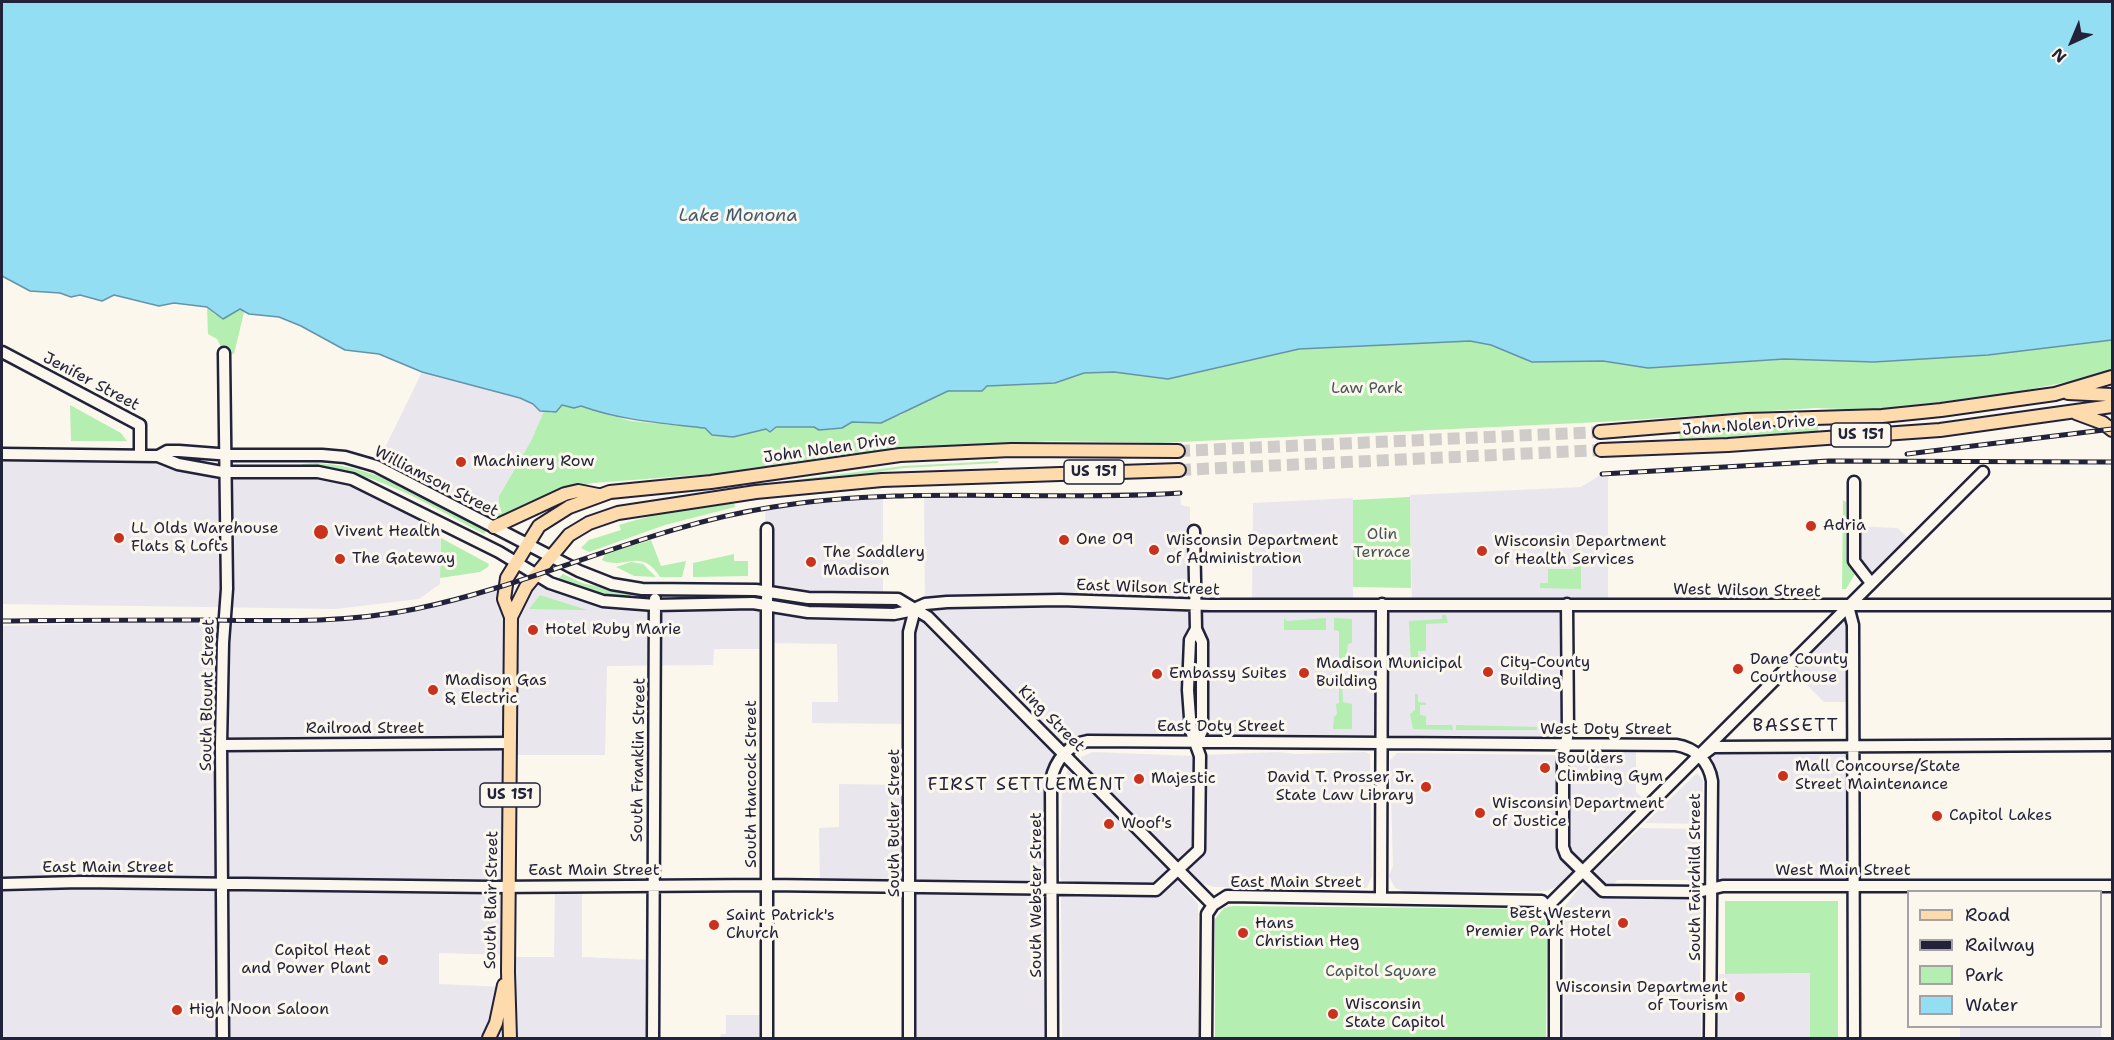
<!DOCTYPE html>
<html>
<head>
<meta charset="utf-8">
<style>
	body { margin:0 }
	#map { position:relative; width:2114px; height:1040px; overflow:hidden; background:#fbf7ec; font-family:"Shantell Sans",sans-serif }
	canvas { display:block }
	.frame { position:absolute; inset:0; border:3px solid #22223b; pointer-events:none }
	.legend { position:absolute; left:1907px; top:890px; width:195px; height:138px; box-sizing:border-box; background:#fbf7ec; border:2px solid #a4a2a5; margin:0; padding:8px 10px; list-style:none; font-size:18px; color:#22223b }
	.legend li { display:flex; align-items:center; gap:12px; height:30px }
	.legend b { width:30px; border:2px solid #a4a2a5 }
	.north { position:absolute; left:2042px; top:12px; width:60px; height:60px; -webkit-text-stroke:4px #fbf7ec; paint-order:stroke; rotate:224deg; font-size:16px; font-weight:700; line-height:24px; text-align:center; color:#22223b }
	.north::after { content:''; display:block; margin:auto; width:21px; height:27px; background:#22223b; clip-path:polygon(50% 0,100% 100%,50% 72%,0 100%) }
</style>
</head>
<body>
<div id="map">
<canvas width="2114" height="1040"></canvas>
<div class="frame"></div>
<ul class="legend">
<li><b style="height:8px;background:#fedbac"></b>Road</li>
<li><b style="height:8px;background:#22223b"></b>Railway</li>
<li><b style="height:16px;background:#b5eeb1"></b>Park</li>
<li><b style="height:16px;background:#93def3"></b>Water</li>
</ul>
<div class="north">N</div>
</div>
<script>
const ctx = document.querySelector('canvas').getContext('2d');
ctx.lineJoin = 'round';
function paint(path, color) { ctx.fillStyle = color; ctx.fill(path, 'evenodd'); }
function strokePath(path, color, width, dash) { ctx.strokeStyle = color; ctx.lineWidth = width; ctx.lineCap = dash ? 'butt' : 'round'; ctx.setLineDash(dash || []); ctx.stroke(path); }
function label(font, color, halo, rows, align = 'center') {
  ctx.font = font + ' "Shantell Sans",sans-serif'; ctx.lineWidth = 6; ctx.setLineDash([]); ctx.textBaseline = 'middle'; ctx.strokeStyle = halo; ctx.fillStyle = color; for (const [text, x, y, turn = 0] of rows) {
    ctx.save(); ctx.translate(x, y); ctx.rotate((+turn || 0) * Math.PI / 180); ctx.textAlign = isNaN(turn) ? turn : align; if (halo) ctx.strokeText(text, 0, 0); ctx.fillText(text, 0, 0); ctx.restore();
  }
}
paint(new Path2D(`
	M422 372 520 398 544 411 531 441 500 494 492 526 376 466Z
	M2 454 158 456 178 464 326 473 441 522 440 584 419 599 336 609 2 604Z
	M1602 474H1608V605L1567 604 1566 744 1636 745V792L1650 805 1583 872 1566 855 1565 745 1088 741 1056 764 1052 1038H909L910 887 820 886 819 828 839 827V784L910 785V724L812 723V702H838L837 644 768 643V649H714L713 665 607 666 605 755H510L508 955 439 953V984L503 987 508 957H554L555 885H582V957L653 960V1038H2V626L364 617 435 605 506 584 511 617 537 574 594 599 753 603 894 614 925 604 924 494H945L1109 496 1180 493 1181 505 1190 507V523L1194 531 1195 604 1252 605 1253 503 1353 498V603L1412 605 1410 495 1581 487Z
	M883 496V599L768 591 765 508Z
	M1854 526 1898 528 1912 542 1871 583 1858 568Z
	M1848 606 1853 702H1824L1788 666Z
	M1853 746 1854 885 1711 889 1712 780 1700 756 1713 747Z
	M1093 752 1195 756V846L1183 860 1176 859 1082 764 1081 757Z
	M1277 752 1295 754 1365 752 1370 754 1372 876 1367 888 1214 887 1201 883 1188 869 1203 853 1205 755Z
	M1397 753 1557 755 1559 853 1574 871 1559 886 1546 891 1407 892 1395 888 1389 876 1393 866 1390 760Z
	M1068 769 1159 861 1169 867 1170 870 1153 886 1149 883 1075 882 1072 886 1062 882 1060 877 1062 785Z
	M1697 773 1703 780 1702 824 1645 823Z
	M1640 828 1702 829 1700 884 1691 887 1688 880H1617L1612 888 1605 887 1594 876 1596 867 1608 859Z
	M1177 880 1198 904V1038H1062L1061 897 1069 894H1161Z
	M1584 882 1605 896 1702 898 1700 924 1701 1038H1564L1565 906Z
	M2101 964V1038H1960V1027L2100 1026Z
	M1810 973V1038H1718L1719 974Z
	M726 1015H767V1038H720L721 1034H726Z`), '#eae6ee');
paint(new Path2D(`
	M207 307 216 315 240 308 244 312 234 354 224 353 217 339 208 334Z
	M2112 340V373L2002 395 1872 410 1816 408 1600 422 1159 443 1051 441 895 450 724 473 593 483 571 488 500 519 485 515 502 513 498 505 499 496 531 441 544 411 552 413 562 405 579 406 631 421 705 428 713 435 733 437 766 429 770 432 776 427 843 426 852 422 872 423 901 415 914 406 948 391H982L987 386 1055 383 1084 373 1114 372 1168 379 1299 349 1470 341 1491 345 1532 362 1603 361 1667 367 1784 359 1874 362 1988 355Z
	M70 405 121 433 127 441H71Z
	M1779 426H1818V432L1680 440 1679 433Z
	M998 461V463L904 468 866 474 763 484 903 466Z
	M316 463C379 466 432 501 486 531L484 534C424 503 372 467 302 467V464Z
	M1410 497 1411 588 1353 587V500Z
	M1843 500 1846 502V559L1848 566 1855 574 1846 589H1842Z
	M734 503 735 507 665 525 589 552 581 548 589 540 621 530 619 525C658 513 694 506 734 503Z
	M441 538 489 564 488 567 480 572 440 578Z
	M651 540 661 566 686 561 682 577H660C641 546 624 571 602 560L605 554Z
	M1575 542V553L1581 554V589L1540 588V583H1548V569H1574Z
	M734 554V561H748V576L693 577V563Z
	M631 562 643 564 656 577 634 576 616 567Z
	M563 574 582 583 631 594V597C605 596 581 590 558 579Z
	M540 595 587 610 529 609Z
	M1442 615H1446L1448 623 1426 624V651H1418V663H1411L1409 621 1442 619Z
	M1284 618 1287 621 1326 618V630H1284Z
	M1334 618 1352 619V643L1348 644 1345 666H1339V631L1334 630Z
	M1339 681H1342L1343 702 1352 704V729H1333L1334 717 1337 714 1336 704 1339 703Z
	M1415 694H1418V702L1426 703V705H1420V715L1426 716V725H1452L1453 730 1413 729 1410 714 1415 710Z
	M1456 725 1537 727V730H1546H1456Z
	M1725 901H1838V1038H1810V973L1725 974Z
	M1233 906 1534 909 1544 916 1547 928 1546 1038H1215V919L1224 908Z`), '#b5eeb1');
const water = new Path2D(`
	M2 2H2112V340L1988 355 1874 362 1784 359 1648 368 1603 361 1532 362 1491 345 1470 341 1299 349 1168 379 1114 372 1084 373 1055 383 987 386 982 391H948L881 423 852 422 842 428 819 430 814 427H776L770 432 766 429 733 437 712 435 705 428C662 423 623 421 581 406L574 408 562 405 556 412 540 411 533 404 520 398 422 372 379 354 345 350 301 326 279 317 249 314 240 309 223 319 207 307 174 303 159 306 114 295 102 301 80 295 71 297 60 293 30 291 2 276Z`);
paint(water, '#93def3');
strokePath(water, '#6693a9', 1.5);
strokePath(new Path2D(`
	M1178 451 1600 432
	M1179 470 1601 450`), '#d0ccc9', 12, [12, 6]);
const minor = new Path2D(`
	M2 352 140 425V455
	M2 454 158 456 167 451H179L231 455H322L345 457 376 466 579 571 612 584 642 589 756 590 808 598 898 599 928 617 1213 905
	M158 456 178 464 222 472H318L352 479 499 552 550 583 603 601 655 605 753 603 808 612 894 614 909 611 925 604 947 602 1060 600 1210 605H2112
	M1854 482V561L1871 583
	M1567 604 1568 732 1563 759V847L1566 855 1603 891 1698 892 1723 886H2112
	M1848 606 1853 625 1854 1038
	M1196 629 1202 642V731L1197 742
	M221 745 510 743
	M1705 753 1713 747 2112 745
	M2 884 80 882 492 887 767 885 1156 890 1199 850 1200 756 1191 731 1188 690 1190 640 1196 629 1194 531
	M1381 897 1382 604
	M1548 906 1983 472
	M223 1038 221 745 223 643 227 589 224 353
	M653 1038 655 599
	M767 1038V529
	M909 1038V632L915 609
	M1052 1038 1051 780C1055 761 1068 744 1088 741L1676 745C1695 748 1709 761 1712 781L1710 1038
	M1206 1038 1207 914 1213 905 1227 896 1542 901 1552 912 1555 920V1038`);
const major = new Path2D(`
	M2068 393 2112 395
	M2076 413 2103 423 2112 430
	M1600 432 1747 420 1882 416 1941 410 2055 394 2112 377
	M1601 450 1728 445 1940 430 2112 406
	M494 527 565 494 578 491 598 495
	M511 617 526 587 569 535 589 523 618 513 756 492 882 480 1179 470
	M489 1038 496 1023 504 985
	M510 1038 508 972 511 617 504 599 507 578 539 526 569 507 610 492 711 482 900 455 1011 450 1178 451`);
strokePath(minor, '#22223b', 15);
strokePath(major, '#22223b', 16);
strokePath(minor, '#fbf7ec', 10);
strokePath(major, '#fedbac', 12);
const rail = new Path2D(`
	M1907 454 2112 429
	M1602 474 1829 461 2112 462
	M2 621C72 620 142 620 212 620 280 621 348 623 415 609 537 584 649 526 773 507 908 485 1044 502 1180 493`);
strokePath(rail, '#22223b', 5);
strokePath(rail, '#fbf7ec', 3, [9]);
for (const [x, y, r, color] of [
	[461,462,6,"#c8321e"],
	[1811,526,6,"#c8321e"],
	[321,532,8,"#c8321e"],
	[119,538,6,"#c8321e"],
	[1064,540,6,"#c8321e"],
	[1154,550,6,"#c8321e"],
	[1482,551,6,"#c8321e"],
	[340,559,6,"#c8321e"],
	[811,562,6,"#c8321e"],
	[533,630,6,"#c8321e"],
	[1738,669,6,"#c8321e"],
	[1488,672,6,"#c8321e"],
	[1304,673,6,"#c8321e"],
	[1157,674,6,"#c8321e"],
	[433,690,6,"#c8321e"],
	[1545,768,6,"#c8321e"],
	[1783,776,6,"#c8321e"],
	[1139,779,6,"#c8321e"],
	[1426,787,6,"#c8321e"],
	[1480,813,6,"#c8321e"],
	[1937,816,6,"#c8321e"],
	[1109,824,6,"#c8321e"],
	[1623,923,6,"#c8321e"],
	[714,925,6,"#c8321e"],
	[1243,933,6,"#c8321e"],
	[383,960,6,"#c8321e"],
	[1740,997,6,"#c8321e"],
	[177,1010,6,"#c8321e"],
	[1333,1014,6,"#c8321e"]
]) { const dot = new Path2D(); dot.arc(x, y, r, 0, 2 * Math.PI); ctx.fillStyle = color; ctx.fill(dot); strokePath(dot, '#fbf7ec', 2); }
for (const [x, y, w] of [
	[1861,435,60],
	[1094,472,60],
	[510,795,60]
]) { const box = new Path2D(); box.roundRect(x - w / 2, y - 12, w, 24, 4.5); ctx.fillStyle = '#fbf7ec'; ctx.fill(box); strokePath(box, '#22223b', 1.5); }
label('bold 15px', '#22223b', null, [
	["US 151",1861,435],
	["US 151",1094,472],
	["US 151",510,795]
]);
label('16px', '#22223b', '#fbf7ec', [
	["Jenifer Street",91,382,28],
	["John Nolen Drive",1749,426,-4],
	["John Nolen Drive",830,449,-8],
	["Williamson Street",436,482,27],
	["East Wilson Street",1148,588,2],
	["West Wilson Street",1747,591,1],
	["South Blount Street",208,695,-89],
	["King Street",1051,719,45],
	["East Doty Street",1221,727],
	["Railroad Street",365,729],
	["West Doty Street",1606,730],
	["South Franklin Street",639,760,-89],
	["South Hancock Street",752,784,-90],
	["South Butler Street",895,823,-90],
	["East Main Street",108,868],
	["East Main Street",594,871],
	["West Main Street",1843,871],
	["South Fairchild Street",1696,877,-90],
	["East Main Street",1296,883],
	["South Webster Street",1037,895,-90],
	["South Blair Street",492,900,-89]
]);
label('16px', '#475558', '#fbf7ec', [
	["Law Park",1367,389],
	["Olin",1382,535],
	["Terrace",1382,553],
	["Capitol Square",1381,972]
]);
label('16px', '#22223b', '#fbf7ec', [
	["Machinery Row",473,462],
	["Adria",1823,526],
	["LL Olds Warehouse",131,529],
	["Flats & Lofts",131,547],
	["Vivent Health",334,532],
	["One 09",1076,540],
	["Wisconsin Department",1166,541],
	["of Administration",1166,559],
	["Wisconsin Department",1494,542],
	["of Health Services",1494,560],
	["The Saddlery",823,553],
	["Madison",823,571],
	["The Gateway",352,559],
	["Hotel Ruby Marie",545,630],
	["Dane County",1750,660],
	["Courthouse",1750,678],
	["City-County",1500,663],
	["Building",1500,681],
	["Madison Municipal",1316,664],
	["Building",1316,682],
	["Embassy Suites",1169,674],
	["Madison Gas",445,681],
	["& Electric",445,699],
	["Boulders",1557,759],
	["Climbing Gym",1557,777],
	["Mall Concourse/State",1795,767],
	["Street Maintenance",1795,785],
	["David T. Prosser Jr.",1414,778,"right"],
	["State Law Library",1414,796,"right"],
	["Majestic",1151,779],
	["Wisconsin Department",1492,804],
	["of Justice",1492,822],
	["Capitol Lakes",1949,816],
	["Woof's",1121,824],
	["Best Western",1611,914,"right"],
	["Premier Park Hotel",1611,932,"right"],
	["Saint Patrick's",726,916],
	["Church",726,934],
	["Hans",1255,924],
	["Christian Heg",1255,942],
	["Capitol Heat",371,951,"right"],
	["and Power Plant",371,969,"right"],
	["Wisconsin Department",1728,988,"right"],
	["of Tourism",1728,1006,"right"],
	["Wisconsin",1345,1005],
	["State Capitol",1345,1023],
	["High Noon Saloon",189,1010]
], 'left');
label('italic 18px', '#445a72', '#fbf7ec', [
	["Lake Monona",738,216]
]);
ctx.letterSpacing = '1.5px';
label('18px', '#22223b', '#fbf7ec', [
	["BASSETT",1796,726],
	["FIRST SETTLEMENT",1027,785]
]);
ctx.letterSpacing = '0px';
</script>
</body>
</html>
